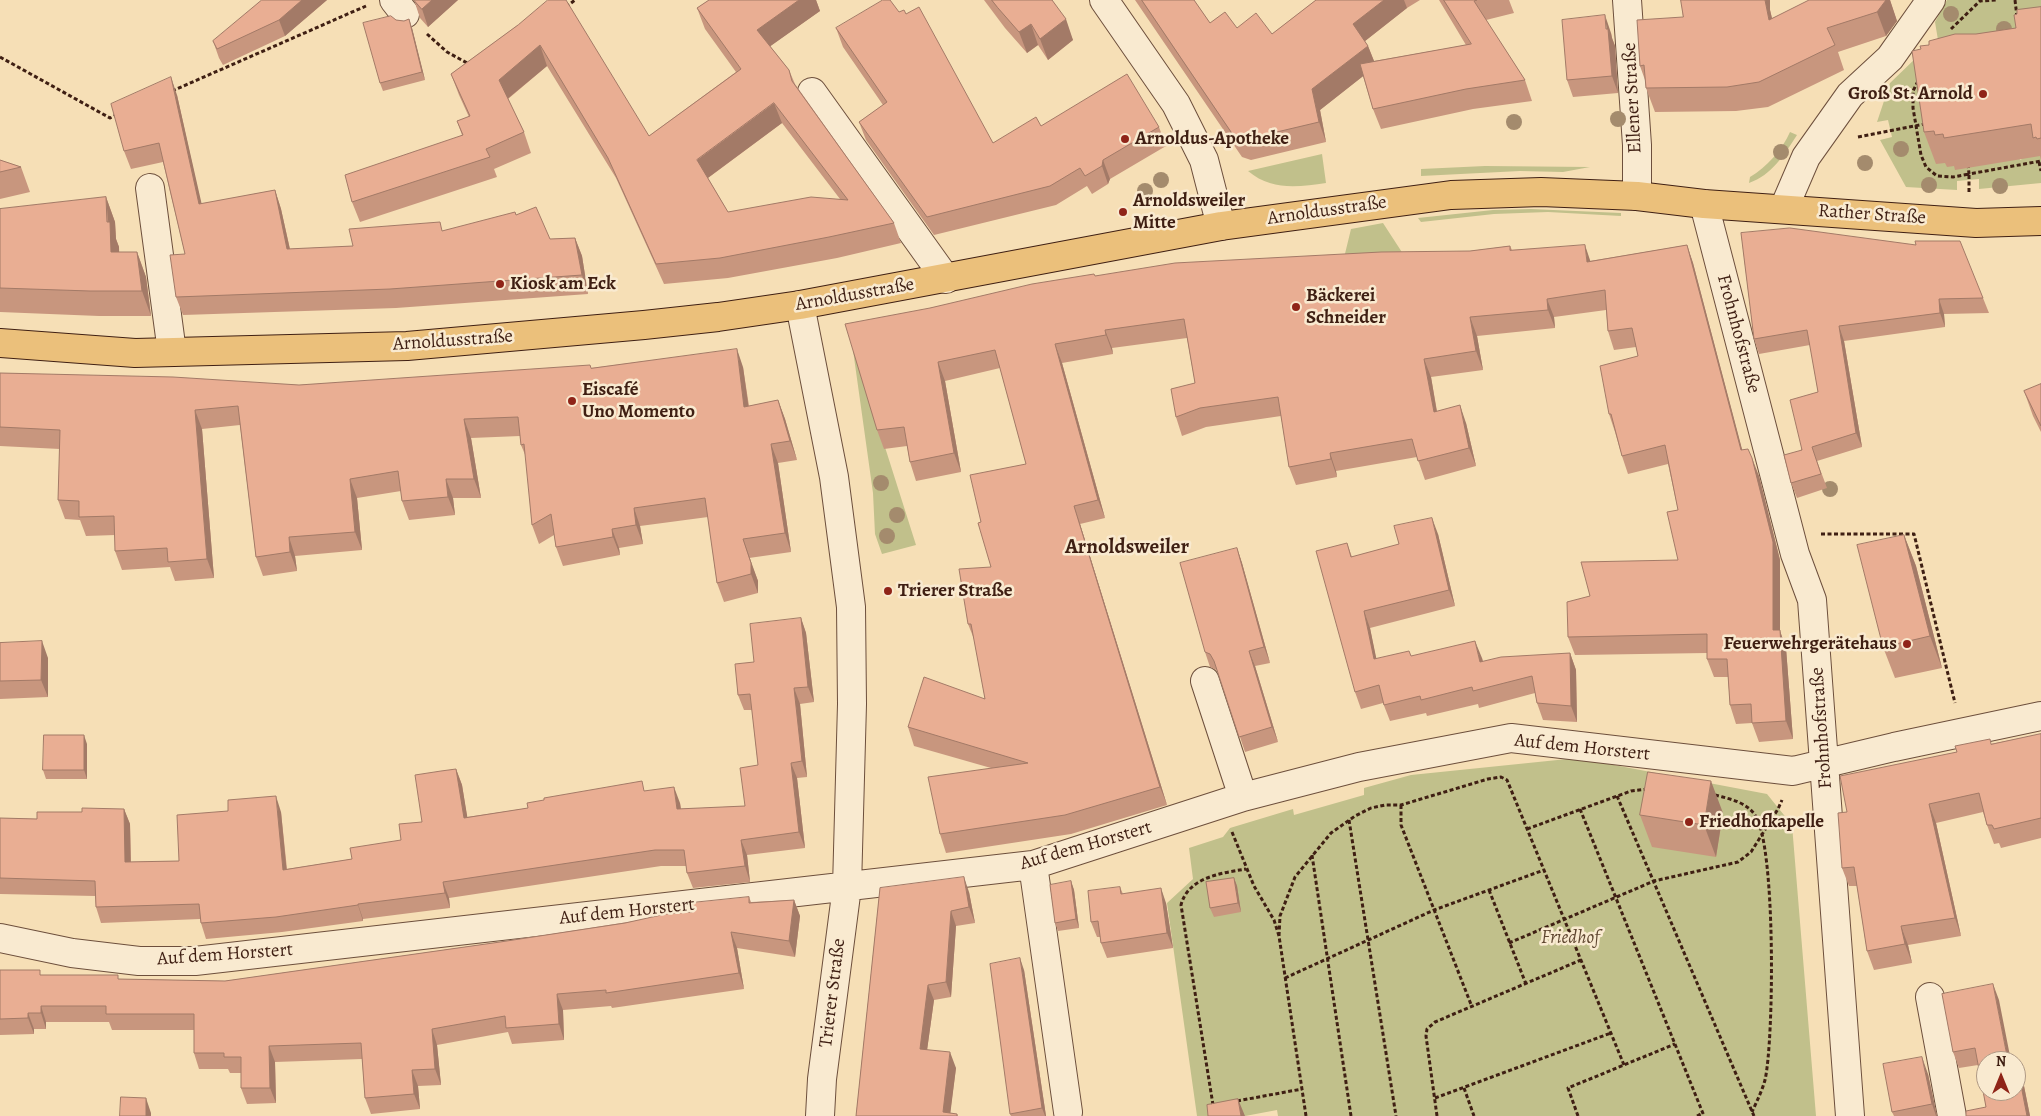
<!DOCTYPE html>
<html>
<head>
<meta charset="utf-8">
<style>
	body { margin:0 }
	#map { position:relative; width:2041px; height:1116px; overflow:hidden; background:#f6dfb6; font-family:Alegreya,serif }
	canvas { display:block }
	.north { position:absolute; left:1976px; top:1051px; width:50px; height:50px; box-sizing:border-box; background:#f9ead0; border:1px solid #af9984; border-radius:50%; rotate:0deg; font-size:14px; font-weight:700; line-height:20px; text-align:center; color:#3f1f13 }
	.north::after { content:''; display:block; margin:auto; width:18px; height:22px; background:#8f2418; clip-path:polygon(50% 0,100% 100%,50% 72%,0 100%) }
</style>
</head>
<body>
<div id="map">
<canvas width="2041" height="1116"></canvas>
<div class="north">N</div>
</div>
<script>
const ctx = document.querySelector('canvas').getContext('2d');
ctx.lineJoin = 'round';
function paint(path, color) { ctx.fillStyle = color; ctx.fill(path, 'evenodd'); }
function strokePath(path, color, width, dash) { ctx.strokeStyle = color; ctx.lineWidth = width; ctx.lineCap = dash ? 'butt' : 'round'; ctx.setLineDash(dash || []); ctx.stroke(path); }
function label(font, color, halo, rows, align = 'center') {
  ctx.font = font + ' Alegreya,serif'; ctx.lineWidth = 5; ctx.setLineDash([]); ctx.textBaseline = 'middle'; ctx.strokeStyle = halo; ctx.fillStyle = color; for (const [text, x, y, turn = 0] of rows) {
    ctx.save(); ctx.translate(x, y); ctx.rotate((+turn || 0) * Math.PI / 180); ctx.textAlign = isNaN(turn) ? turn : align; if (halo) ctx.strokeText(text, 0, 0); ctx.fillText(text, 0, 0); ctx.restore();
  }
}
paint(new Path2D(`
	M1947 0H2041V43L2019 156 2020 160 2022 159V155L2041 153V183L1979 189V179L1957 181V190L1906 187 1880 140 1892 137 1888 120 1877 122 1890 83 1918 56 1939 46 1935 22Z
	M1790 132 1797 135C1784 155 1772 175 1749 183L1750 177C1767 167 1782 150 1790 132Z
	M1322 154 1326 183C1298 187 1272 191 1248 171Z
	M1485 166 1590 167 1563 172 1520 171 1421 176V169Z
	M1531 209 1621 213V216L1548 212 1494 214 1421 222 1418 218 1493 210Z
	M1383 223 1407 260 1343 262 1351 229Z
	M852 343 916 545 882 554 875 534 873 493Z
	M1577 758 1767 794 1792 825 1816 1116H1278L1277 1110 1245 1116H1197L1167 903 1193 879 1189 848 1223 837 1230 828 1293 809 1294 815 1364 795V788L1411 775Z`), '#c1c08b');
const minor = new Path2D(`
	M394 0 405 14
	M1104 0 1176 104 1204 160 1221 226
	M1627 0 1637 145V196
	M812 92 946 279
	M150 188 172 352
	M1704 204 1795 554 1812 600 1850 1116
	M1784 208 1806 157 1850 95 1890 58 1931 0
	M800 305 834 477 851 607 852 704 847 887 822 1079 820 1116
	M1205 681 1243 797
	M1033 865 1068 1112
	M0 938 72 953 139 961H195L1033 865 1243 797 1359 767 1511 738 1793 771 1894 747 2041 716
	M1930 997 1952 1116`);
const major = new Path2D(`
	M0 343 135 353 407 346 644 325 718 317 800 305 1221 226 1451 195 1541 192 1637 196 1704 204 1976 223 2041 221`);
strokePath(minor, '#6d4f3c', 30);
strokePath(major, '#3f1f13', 30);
strokePath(new Path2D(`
	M2015 0 2017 17
	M566 7 575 0
	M1951 29 1980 1 1996 0
	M427 34 447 52 469 64
	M0 57 110 118 118 114
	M1918 81 1913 91V108L1921 155 1926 167 1937 176 1953 177 1969 174V192
	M172 91 366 6
	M1858 137 1925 124
	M2039 162 2041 171
	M1968 164 1969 174 2041 161
	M1821 534H1914L1955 703
	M1715 795C1730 799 1746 802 1755 815 1776 844 1774 1041 1765 1080 1762 1091 1757 1101 1752 1112
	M1617 796 1754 1116
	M1401 805V825L1472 1007
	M1580 809 1704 1116
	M1349 820 1396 1116
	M1527 829 1631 791 1647 789
	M1232 832 1254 886 1274 920 1279 936 1306 1116
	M1312 855 1351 1116
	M1489 890 1526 984
	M1279 936 1280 916 1295 877 1331 833 1355 816 1371 808 1385 805H1401L1488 779 1501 777 1507 780 1624 1065
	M1509 943 1654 881 1738 862 1751 852 1778 809 1782 800
	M1285 978 1434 910 1544 870
	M1464 1088 1474 1116
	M1435 1098 1611 1033
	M1237 1101 1302 1089
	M1213 1105 1181 905C1188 877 1222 873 1246 869
	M1437 1116 1426 1036 1427 1029 1435 1022 1581 960
	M1578 1116 1568 1088 1675 1044
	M1697 1116 1703 1113`), '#3f1f13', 3, [4, 2.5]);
strokePath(minor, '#f9ead0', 28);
strokePath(major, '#ebc07b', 28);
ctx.fillStyle = '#a48b6d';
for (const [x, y] of [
	[1951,14],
	[2004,29],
	[1618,119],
	[1514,122],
	[1901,149],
	[1781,152],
	[1865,163],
	[1161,180],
	[1929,185],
	[2000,186],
	[1145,191],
	[881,483],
	[1830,489],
	[897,515],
	[887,536]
]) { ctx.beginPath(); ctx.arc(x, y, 8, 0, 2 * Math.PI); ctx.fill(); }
paint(new Path2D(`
	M262 0H327L285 36 223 65 219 58 213 41Z
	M414 0H458L428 27 420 18Z
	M709 0H816L820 11 770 46 789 70 795 84 894 223 901 243 837 258 728 278 664 284 616 178 547 66 508 99 524 132 531 153 494 169 497 177 360 222 352 202 462 135 457 121 469 117 459 95 451 74 518 25 649 136 736 72 705 29 697 8ZM782 123 840 199 728 212 708 178Z
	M984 0H1052L1073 40 1048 60 1038 45 1027 53 1005 28Z
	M1135 0H1194L1210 23 1272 34 1316 0H1420L1407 8 1365 41 1368 46 1374 61 1466 45 1439 0H1509L1514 13 1486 20 1525 80 1532 101 1473 109 1381 129 1373 109 1363 76 1320 110 1326 142 1251 160 1242 157Z
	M1681 0H1770V10L1772 18 1890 0 1897 21 1886 36 1838 52 1844 70 1768 107 1736 111 1655 112 1646 88 1645 80 1640 66 1683 17Z
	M2041 7V160L2040 156 1955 170 1954 166 1947 167 1945 163 1936 164 1924 132 1921 49 1929 45 1976 34 2016 28Z
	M409 19 412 28 425 80 383 91 380 83 396 20 404 21Z
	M836 28 993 143 1041 126 1159 127 1166 146 1110 179 1108 184 1092 194 1087 186 1056 205 934 235 866 140 859 122 883 105 843 47Z
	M1611 33 1612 38 1615 46 1618 93 1573 97 1567 80Z
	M177 95 201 204 275 190 281 209 290 249 353 246 443 231 516 215 550 239 575 238 582 256 588 294 396 308 183 315 176 297 185 254 163 162 131 169 124 151Z
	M0 160 21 167 30 192 0 199Z
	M106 197 115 222 116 239 119 247V252H137L146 277 151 316H99L0 312V209Z
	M1741 233 1983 298 1989 313 1944 314 1945 327 1844 341 1862 447 1817 461 1827 488 1797 498 1791 483 1818 392 1810 345 1759 354 1754 339Z
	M1687 245 1693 263 1742 450 1759 476 1780 560V631L1786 648 1793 739 1759 742 1752 723 1736 724 1730 705 1728 677H1714L1707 659V653L1575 655 1568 637 1590 596 1678 560V510L1668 464 1628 474 1622 456 1615 432 1609 414 1638 356 1636 347 1614 350 1608 331 1606 310 1554 317 1555 328 1477 336 1483 370 1431 377 1437 411 1466 423 1476 466 1425 480 1417 457 1336 471 1337 477 1296 485 1289 467 1281 416 1206 427 1182 436 1176 417 1195 383 1187 338 1112 348 1113 354 1062 363 1105 518 1080 524 1167 805 1071 834 946 853 940 834 991 768 914 746 908 727 985 699 974 639 968 624 991 567 981 522 1026 464 1000 368 945 381 961 472 916 481 910 462 907 446 884 449 877 430 930 308 1095 276 1470 251 1510 246 1512 250 1590 261Z
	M743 367 749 406 778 400 785 419 797 460 778 463 791 552 749 558 758 581V593L724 602 717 583 708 517 640 526 643 544 619 548 620 555 563 566 556 547 554 535 539 544 532 525 526 457 521 445 520 436 471 438 481 498H453L455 515 409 520 402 501 401 491 357 498 362 550 295 556 297 571 263 576 256 557 240 425 202 429 214 578 175 581 170 567 122 570 115 551V535L86 536 80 520 65 519 58 500 60 449 0 446V373L299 385 592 368Z
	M2041 384V432L2033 416 2024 391Z
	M1438 534 1455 606 1370 628 1376 659 1411 656 1482 658 1483 662 1570 653 1576 670 1577 722 1543 720 1537 703 1535 693 1479 708 1478 704 1427 716 1426 713 1390 721 1383 703 1361 709 1355 692 1347 543 1352 557Z
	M1904 535 1916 566 1942 668 1895 678 1883 647Z
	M1237 548 1242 563 1270 663 1255 666 1278 742 1245 752 1219 674 1216 670 1210 667 1205 652Z
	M801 618 806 633 814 702 800 704 807 777 797 778 805 848 747 855 750 882 693 888 687 873 686 866H661L449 898 450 908 363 919V921L282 932 206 939 201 923 200 919 101 923 96 907 95 896 0 894V818L37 819 82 812 124 809 130 824 131 862 179 861 281 812 287 869 352 859 401 840 422 822 456 769 462 785 467 817 645 791 680 803 681 809 745 806 758 765 752 710H744L738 695 754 662Z
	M0 643 48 658V697L0 699Z
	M2041 734V838L2001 848 1999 843 1994 844 1987 825 1983 812 1936 823 1961 936 1908 945 1912 963 1874 970 1867 951 1857 886H1849L1842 868 1847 812 1957 752 1991 744Z
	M87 744V779H46L43 770Z
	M1723 813 1716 857 1652 847 1640 815Z
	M1234 878 1237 886 1241 912 1214 917 1210 908Z
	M1071 881 1074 890 1079 928 1058 931 1055 923Z
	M1120 887 1123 894 1166 903 1173 948 1107 958 1101 943 1100 937H1097L1091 922Z
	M880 888 969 892 975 923 956 926 951 997 934 1000 927 1050 956 1068 950 1113 957 1114 958 1116H856Z
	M749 897 751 902 794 900 800 916 795 957 737 948 744 989 612 1008 611 1006 563 1010 564 1040 512 1044 508 1032 437 1045 441 1085 418 1086 420 1109 371 1114 365 1098 362 1059 275 1062 276 1103 247 1104 241 1088V1073H230L228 1069H199L194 1053V1030H112L109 1022H46V1029H34V1034L0 1035V970L42 975 120 979 225 981 500 942 692 912Z
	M1024 970 1046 1116H1011L1010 1114Z
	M1999 1000 1986 1061 2024 1086 2030 1116H1966L1986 1107 1978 1065 1959 1068 1953 1052Z
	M1928 1074 1937 1116H1894L1892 1112Z`), '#c8967e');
paint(new Path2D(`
	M302 0H327L285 36 279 20Z
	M432 0H458L428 27 422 9Z
	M799 0H816L820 11 765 50 757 30Z
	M1384 0H1404L1407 8 1360 45 1353 24Z
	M1765 0H1770V10L1778 44 1769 20Z
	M1886 0H1890L1897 21 1886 36 1877 12Z
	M1605 15 1611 33 1612 38 1615 46 1618 93 1612 76Z
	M409 19 412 28 425 80 422 72Z
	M1066 19 1073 40 1048 60 1040 39Z
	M1031 24 1038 45 1027 53 1019 32Z
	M540 45 547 66 506 100 499 80Z
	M1368 46 1376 66 1320 110 1326 142 1319 122 1312 89Z
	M171 77 177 95 206 223 199 204Z
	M774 103 782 123 705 180 697 160Z
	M1103 160 1110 179 1108 184 1102 166Z
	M275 190 281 209 294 268 287 249Z
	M106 197 115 222 116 239 119 247 120 277 111 252Z
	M575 238 582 256 588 294 582 275Z
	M1585 245 1591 263 1587 262Z
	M1687 245 1693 263 1747 468 1741 450Z
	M137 252 146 277 151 316 142 291Z
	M1547 299 1554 317 1555 328 1548 310Z
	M1939 299 1944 314 1945 327 1940 313Z
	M1470 317 1477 336 1483 370 1476 351Z
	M1839 326 1844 341 1862 447 1856 433Z
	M1105 330 1112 348 1113 354 1106 335Z
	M1055 344 1062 363 1105 518 1098 500Z
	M737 349 743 367 751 425 744 407Z
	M1424 359 1431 377 1440 431 1434 412Z
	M938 362 945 381 961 472 954 453Z
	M778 400 785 419 797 460 790 441Z
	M1460 405 1466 423 1476 466 1469 448Z
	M195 410 202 429 214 578 207 559Z
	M464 419 471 438 481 498 474 479Z
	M771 444 778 463 791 552 785 533Z
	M1330 453 1336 471 1337 477 1331 459Z
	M1752 458 1759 476 1780 560V631L1786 648 1793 739 1786 721 1773 630Z
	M350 479 357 498 362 550 355 532Z
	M446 479 453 498 455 515 448 497Z
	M1074 506 1080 524 1167 805 1160 787Z
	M634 508 640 526 643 544 636 525Z
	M1432 518 1438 534 1455 606 1449 590Z
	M612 529 619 548 620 555 613 537Z
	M1904 535 1916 566 1942 668 1930 636Z
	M289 537 295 556 297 571 290 552Z
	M743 539 758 581V593L751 574Z
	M1237 548 1242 563 1270 663 1264 647Z
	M1364 611 1370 628 1380 676 1374 659Z
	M801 618 806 633 814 702 808 687Z
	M42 641 48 658V697L41 680Z
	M1475 641 1482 658 1487 679 1480 662Z
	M1249 651 1255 666 1278 742 1272 727Z
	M1570 653 1576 670 1577 722 1571 706Z
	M794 688 800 704 807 777 802 761Z
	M84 735 87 744V779L84 770Z
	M791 763 797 778 805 848 799 832Z
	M456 769 462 785 470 833 464 818Z
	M1711 781 1723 813 1716 857 1704 825Z
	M674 787 680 803 683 825 677 809Z
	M276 796 281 812 288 885 283 870Z
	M1929 804 1936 823 1961 936 1955 918Z
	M124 809 130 824 131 878 125 862Z
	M741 840 747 855 750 882 745 866Z
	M964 877 969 892 975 923 969 907Z
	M1234 878 1237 886 1241 912 1238 903Z
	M1071 881 1074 890 1079 928 1076 919Z
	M443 882 449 898 450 908 445 893Z
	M1161 888 1166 903 1173 948 1167 933Z
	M794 900 800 916 795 957 789 941Z
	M358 904 363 919V921L358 905Z
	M951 911 956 926 951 997 946 982Z
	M1901 926 1908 945 1912 963 1905 944Z
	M731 932 737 948 744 989 739 973Z
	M1020 958 1024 970 1046 1116H1045L1042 1108Z
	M1993 984 1999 1000 2011 1061H2008Z
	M928 985 934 1000 925 1065 920 1049Z
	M557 994 563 1010 564 1040 559 1024Z
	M41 1006 46 1022V1029L41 1013Z
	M28 1013 34 1029V1034L28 1018Z
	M432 1029 437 1045 441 1085 435 1069Z
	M269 1046 275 1062 276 1103 270 1088Z
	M950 1052 956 1068 950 1116 943 1112Z
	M1922 1057 1928 1074 1937 1116H1936L1932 1104Z
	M412 1070 418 1086 420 1109 414 1094Z
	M2018 1070 2024 1086 2030 1116H2027Z
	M146 1098 151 1113V1116H146Z
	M1238 1099 1245 1116H1241Z`), '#a37a67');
const building = new Path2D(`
	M262 0H302L279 20 217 49 213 41Z
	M414 0H432L422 9Z
	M548 0H566L649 136 741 69 697 8 709 0H799L757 30 789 70 792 81 894 223 829 237 720 258 656 264 608 158 540 45 499 80 524 132 486 149 490 157 352 202 345 175 463 135 457 121 470 116 451 74 518 25ZM774 103 848 200 811 197 728 212 697 160Z
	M883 0H890L899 12 904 10 906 14 919 7 993 143 1036 117 1041 126 1127 74 1159 127 1103 160 1102 166 1085 176 1080 168 1050 186 927 217 859 122 887 102 836 28Z
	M992 0H1052L1066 19 1040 39 1031 24 1019 32 998 8Z
	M1142 0H1194L1210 23 1225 12 1237 28 1256 13 1272 34 1316 0H1384L1353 24 1368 46 1312 89 1319 122 1243 140 1234 136Z
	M1444 0H1477L1474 1 1525 80 1466 89 1373 109 1360 64 1471 44Z
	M1681 0H1765L1769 20 1809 0H1886L1877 12 1827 28 1835 45 1759 82 1727 87 1646 88 1644 65 1640 66 1637 20 1683 17Z
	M2041 7V138L2037 139 2036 137 2033 138 2031 124 1944 138 1943 134 1935 135 1934 131 1924 132 1912 51 1921 49 1920 46 1929 45V41L1955 34H1976L2016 28 2014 15 2017 14V10Z
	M1605 15 1606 29H1608L1612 76 1567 80 1562 20Z
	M391 16 396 20 404 21 409 19 422 72 380 83 363 23Z
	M171 77 199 204 275 190 287 249 353 246 349 229 440 222 442 231 515 212 516 215 536 207 550 239 575 238 582 275 390 289 176 297 170 255 185 254 159 143 124 151 111 104Z
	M0 160 21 167 0 172Z
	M106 197 107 222H110L111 252H137L142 291H90L0 288V209Z
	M1790 228 1916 245 1915 241H1960L1983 298 1939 299 1940 313 1839 326 1856 433 1812 447 1821 474 1791 483 1784 455 1802 450 1790 400 1818 392 1807 330 1754 339 1741 233Z
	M1585 245 1587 262 1687 245 1741 450 1748 449 1752 458 1773 542V630H1780L1786 721 1752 723 1751 704 1730 705 1727 659H1707V634L1568 637 1567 602 1590 596 1581 562 1678 560 1667 512 1678 510 1665 445 1622 456 1611 414H1609L1600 366 1638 356 1632 328 1608 331 1605 290 1547 299 1548 310 1470 317 1476 351 1424 359 1434 412 1460 405 1469 448 1418 461 1412 439 1330 453 1331 459 1289 467 1278 397 1200 408 1176 417 1171 389 1195 383 1184 319 1105 330 1106 335 1055 344 1098 500 1074 506 1160 787 1065 815 940 834 928 777 1028 763 908 727 924 677 985 699 971 624H968L959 569 991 567 978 523 981 522 970 475 1026 464 995 350 938 362 954 453 910 462 904 427 877 430 845 324 930 308 1032 284 1094 274 1095 276 1175 263 1381 252 1470 251 1510 246V250Z
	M737 349 744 407 778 400 790 441 771 444 785 533 743 539 751 563V574L717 583 705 498 634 508 636 525 612 529 613 537 556 547 551 514 532 525 524 444 521 445 518 417 464 419 474 479H446L448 497 402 501 398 471 350 479 355 532 289 537 290 552 256 557 238 406 195 410 207 559 168 562 167 548 115 551 114 516 79 517V501L58 500 60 430 0 427V373L173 377 299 385 590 365 591 368Z
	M2041 384V426L2024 391Z
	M1432 518 1449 590 1364 611 1374 659 1409 651 1411 656 1475 641 1480 662 1501 657 1570 653 1571 706 1537 703 1532 676 1473 691 1472 687 1421 700 1420 696 1384 705 1379 685 1355 692 1316 551 1347 543 1351 557 1399 544 1394 526Z
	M1904 535 1930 636 1883 647 1857 545Z
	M1237 548 1264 647 1249 651 1272 727 1239 737 1214 661 1210 654 1205 652 1180 563Z
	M801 618 808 687 794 688 802 761 791 763 799 832 741 840 745 866 687 873 684 850H655L443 882 445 893 358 904V905L276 917 201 923 199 904 96 907 95 881 0 878V818L37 819V812H82V808L124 809 125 862 179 861 177 815 228 811V800L276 796 283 870 352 859 350 848 401 840 399 824 422 822 415 775 441 771 456 769 464 818 528 808 527 803 544 800V798L642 781 644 791 674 787 677 809 745 806 740 768 758 765 750 694 738 695 735 664 754 662 750 624Z
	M42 641 41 680 0 681V643Z
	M2041 734V818L1994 829 1992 825H1987L1979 793 1929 804 1955 918 1901 926 1905 944 1867 951 1854 867 1842 868 1838 813 1847 812 1840 776 1957 752 1955 746 1990 739 1991 744Z
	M44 735H84V770H43Z
	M1648 772 1711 781 1704 825 1640 815Z
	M964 877 969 907 951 911 946 982 928 985 920 1049 950 1052 943 1112 957 1114V1116H856L880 888Z
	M1234 878 1238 903 1210 908 1206 882Z
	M1071 881 1076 919 1055 923 1050 885Z
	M1120 887 1121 894 1161 888 1167 933 1101 943 1098 921 1091 922 1088 891Z
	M749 897V903L794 900 789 941 731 932 739 973 606 993V990L557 994 559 1024 506 1028 505 1016 432 1029 435 1069 412 1070 414 1094 365 1098 361 1043 269 1046 270 1088H241V1057H224V1053H194V1014H106V1006H41V1013H28V1018L0 1019V970H40V975H118V979L225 981 500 942 625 923 666 914 692 912 691 903Z
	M1020 958 1042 1108 1010 1114 990 964Z
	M1993 984 2008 1061H1986V1091H2016V1070H2018L2027 1116H1966V1111L1986 1107 1975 1048 1953 1052 1942 994Z
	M1922 1057 1932 1104 1892 1112 1883 1064Z
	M121 1097 146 1098V1116H120Z
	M1238 1099 1241 1116H1208L1207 1105Z`);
paint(building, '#e9ae93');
strokePath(building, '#a37a67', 1);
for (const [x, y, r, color] of [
	[1983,94,5,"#8f2418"],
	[1125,139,5,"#8f2418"],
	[1123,212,5,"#8f2418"],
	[500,284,5,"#8f2418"],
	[1296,307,5,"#8f2418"],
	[572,401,5,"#8f2418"],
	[888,591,5,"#8f2418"],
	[1907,644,5,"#8f2418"],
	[1689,822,5,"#8f2418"]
]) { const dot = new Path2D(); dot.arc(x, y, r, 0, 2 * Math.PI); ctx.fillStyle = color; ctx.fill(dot); strokePath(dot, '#f9ead0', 2); }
label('bold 19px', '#3f1f13', '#f9ead0', [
	["Groß St. Arnold",1973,94,"right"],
	["Arnoldus-Apotheke",1135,139],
	["Arnoldsweiler",1133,201],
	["Mitte",1133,223],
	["Kiosk am Eck",510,284],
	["Bäckerei",1306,296],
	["Schneider",1306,318],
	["Eiscafé",582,390],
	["Uno Momento",582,412],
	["Trierer Straße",898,591],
	["Feuerwehrgerätehaus",1897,644,"right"],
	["Friedhofkapelle",1699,822]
], 'left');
label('19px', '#3f1f13', '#f9ead0', [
	["Ellener Straße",1633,98,-93],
	["Arnoldusstraße",1327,211,-8],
	["Rather Straße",1872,215,4],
	["Arnoldusstraße",855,295,-10],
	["Frohnhofstraße",1738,334,75],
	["Arnoldusstraße",453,341,-4],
	["Frohnhofstraße",1822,728,-94],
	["Auf dem Horstert",1582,748,6],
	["Auf dem Horstert",1086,846,-16],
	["Auf dem Horstert",627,912,-6],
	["Auf dem Horstert",225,955,-4],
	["Trierer Straße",833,993,-83]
]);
label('italic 19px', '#604731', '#f9ead0', [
	["Friedhof",1570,938]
]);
label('bold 21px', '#3f1f13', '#f9ead0', [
	["Arnoldsweiler",1127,548]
]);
</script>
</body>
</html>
